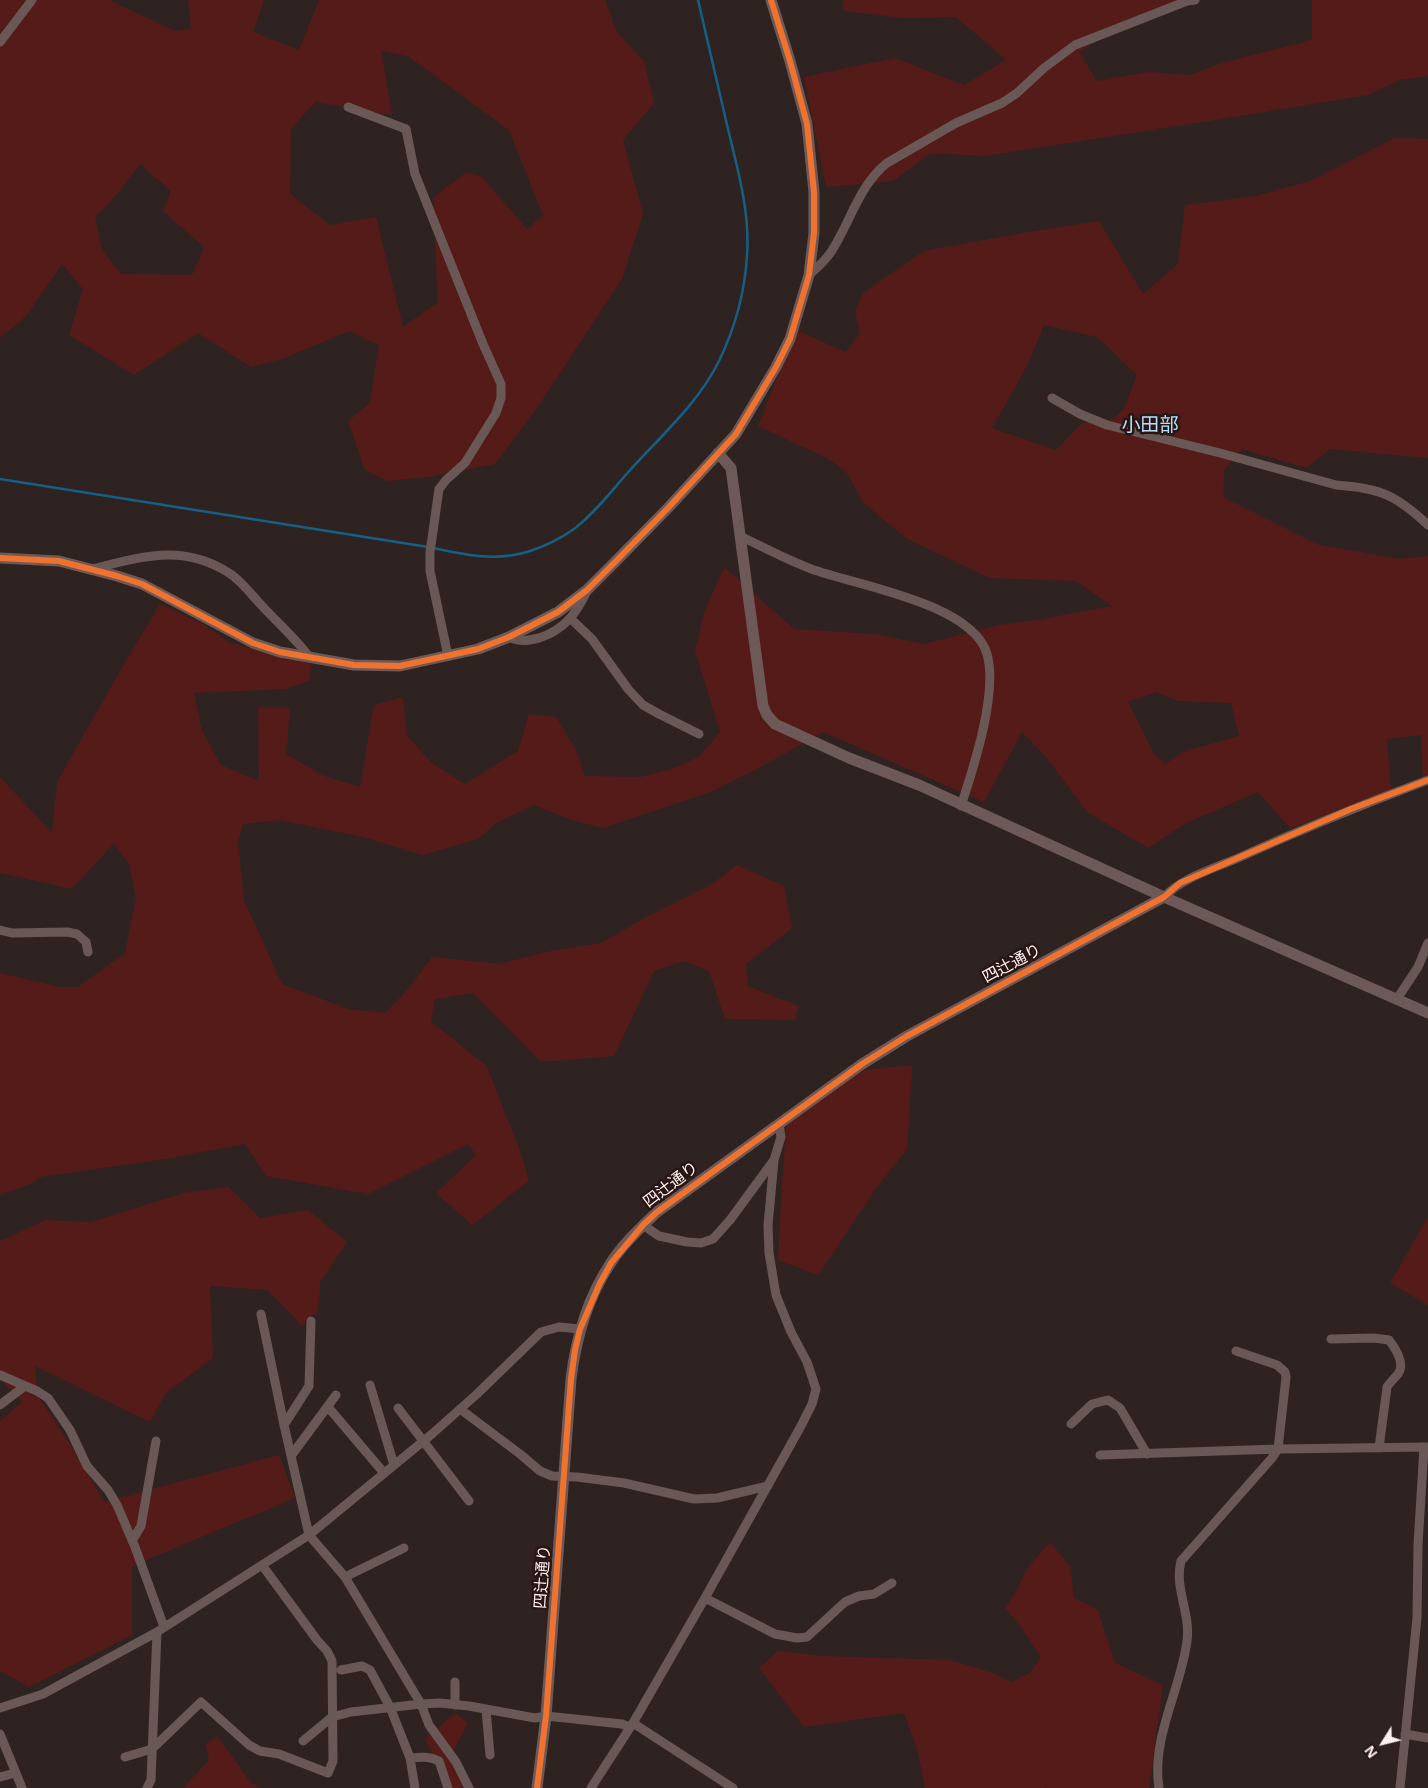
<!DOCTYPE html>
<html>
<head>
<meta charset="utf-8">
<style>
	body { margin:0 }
	#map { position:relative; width:1428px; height:1788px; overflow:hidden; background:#2f2322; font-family:"Open Sans",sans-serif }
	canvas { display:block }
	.north { position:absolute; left:1358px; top:1718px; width:50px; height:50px; -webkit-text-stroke:4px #291614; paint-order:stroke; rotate:234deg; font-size:14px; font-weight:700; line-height:20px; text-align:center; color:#fdf1f0 }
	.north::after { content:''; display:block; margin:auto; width:18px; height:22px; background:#fdf1f0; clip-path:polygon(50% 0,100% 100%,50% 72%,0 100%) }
</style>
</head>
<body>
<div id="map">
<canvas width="1428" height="1788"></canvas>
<div class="north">N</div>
</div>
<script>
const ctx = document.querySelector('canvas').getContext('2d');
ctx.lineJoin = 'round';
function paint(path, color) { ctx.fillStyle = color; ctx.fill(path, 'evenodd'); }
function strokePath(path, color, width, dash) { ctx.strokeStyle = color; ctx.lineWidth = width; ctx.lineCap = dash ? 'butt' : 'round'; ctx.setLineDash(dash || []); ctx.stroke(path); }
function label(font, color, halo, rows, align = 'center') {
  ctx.font = font + ' "Open Sans","Noto Sans JP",sans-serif'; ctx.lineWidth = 5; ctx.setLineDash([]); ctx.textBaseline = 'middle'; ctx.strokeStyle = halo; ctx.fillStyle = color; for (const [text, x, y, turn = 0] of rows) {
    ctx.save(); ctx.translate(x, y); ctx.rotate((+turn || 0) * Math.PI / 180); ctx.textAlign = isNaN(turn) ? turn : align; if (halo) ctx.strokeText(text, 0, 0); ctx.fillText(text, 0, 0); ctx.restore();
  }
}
paint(new Path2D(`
	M0 0H109L175 31 191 29 188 0H264L253 32 299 50 319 0H605L617 32 644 61 654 103 623 140 643 214 622 279 537 408 495 464 428 477 388 481 365 470 348 421 370 403 379 345 349 331 285 358 251 367 198 333 134 375 69 335 83 289 62 264 26 316 0 338ZM381 51 408 56 509 130 543 215 527 229 481 176 465 173 433 198 438 302 403 327 376 217 330 225 290 194 291 129 315 102 392 115ZM140 164 171 191 163 211 204 247 192 275 121 274 102 249 95 216 110 203Z
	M843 0H1179L1126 20 1080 52 1096 81 1149 72 1190 75 1222 63 1312 40V0H1428V76L1399 80 1368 95 1197 123 984 156 931 153 893 181 826 187 804 77 895 58 964 85 1006 60 956 17 904 18 844 11Z
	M1395 138 1428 139V458L1330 449 1306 468 1242 449 1224 470 1223 497 1319 545 1399 559 1428 556V776L1423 778 1421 735 1387 739 1391 790 1290 828 1258 792 1184 824 1148 848 1087 812 1046 757 1022 732 984 802 823 732 759 768 710 792 603 828 571 820 534 805 496 823 478 839 422 855 363 837 279 820 243 824 238 842 244 900 282 984 348 1009 385 1013 409 988 432 957 499 964 551 951 601 943 646 917 712 884 737 865 784 886 792 928 746 964 748 986 799 1006 795 1020 725 1019 709 971 683 961 654 971 614 1056 541 1062 473 993 435 999 431 1022 486 1065 519 1148 529 1181 472 1225 436 1193 476 1155 468 1144 368 1194 266 1176 245 1144 165 1159 41 1177 28 1185 0 1195V973L59 987H78L125 953 136 898 129 864 114 843 72 889 0 873V777L52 833 57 782 120 671 160 604 203 624 230 643 311 664 310 680 286 689 194 693 202 731 221 765 259 781 258 708H290L286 754 324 776 360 787 374 705 403 697 407 736 432 763 465 784 518 751 529 714 556 717 576 750 585 776 640 777 669 770 699 757 720 732 695 650 705 611 724 567 794 629 875 634 924 644 999 625 1036 620 1112 606 1076 581 990 578 907 539 864 503 846 472 829 459 758 426 788 351 798 331 846 352 860 333 855 311 864 292 924 251 1023 233 1099 221 1143 294 1178 264 1185 205 1256 196 1310 181ZM1044 325 1097 337 1137 375 1124 409 1113 419 1082 423 1056 450 992 428 1028 364ZM1156 692 1179 701 1231 703 1239 736 1183 752 1165 764 1154 754 1128 702Z
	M912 1065 907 1149 874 1191 818 1275 778 1260 782 1185 787 1120 854 1071Z
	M229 1187 260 1218 308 1210 347 1242 320 1282 318 1312 306 1320 302 1326 268 1290 210 1286 213 1358 165 1394 150 1422 35 1366 38 1396 71 1446 104 1502 279 1455 295 1498 132 1566V1635L29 1687 0 1671V1421L22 1402 0 1379V1241L45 1220 91 1222 184 1193Z
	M1428 1217V1305L1390 1283Z
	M1050 1542 1070 1566 1074 1598 1098 1610 1115 1663 1163 1685 1149 1788H1046L1045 1786 1044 1788H925L918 1752 904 1713 804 1727 759 1668 778 1651 823 1656 950 1660 993 1673 1011 1682 1030 1673 1041 1657 1021 1627 1005 1608 1016 1592 1026 1570Z
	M455 1713 468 1723 454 1749 459 1774 466 1788H451L425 1739Z
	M217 1736 251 1783 262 1788H183L209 1760 206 1744Z`), '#551b18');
strokePath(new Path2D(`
	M0 479 428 547
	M433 548C466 555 497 562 530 551 546 546 561 538 574 529 596 512 613 489 631 469 662 435 699 402 719 361 735 328 745 291 747 255 750 212 738 171 728 129 718 86 708 43 698 0`), '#156085', 2.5);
strokePath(new Path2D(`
	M0 42 32 0
	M348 107 406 129 415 174 483 344 501 384V398L496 413 465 463 446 480 439 489 430 552V571L448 656
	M809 275C817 268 825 261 831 252 850 223 859 185 887 163L956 123 1002 103 1017 93 1044 68 1075 45 1187 1 1195 0
	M1052 398 1080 414 1107 425 1220 453 1336 485C1380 488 1396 495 1428 525
	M742 537C765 548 789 561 814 570 857 585 973 604 987 654 998 693 974 766 961 806
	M92 569C142 557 182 543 229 573 242 581 253 597 264 608 280 625 297 640 310 658
	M570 618 592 639 628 689 643 705 659 714 699 734
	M509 637C521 642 526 641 539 638 564 630 576 614 587 591
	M1164 897C1183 877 1213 869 1238 858 1300 830 1364 804 1428 780
	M0 930 12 933 67 932 77 934 86 942 88 952
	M1397 999 1418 967 1428 943
	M643 1225 659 1236 687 1242 701 1243 713 1239 730 1220 774 1160 781 1137 779 1124
	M261 1314 284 1425
	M311 1321 309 1386 284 1425 309 1535 345 1577 421 1704 429 1725 456 1762 469 1788
	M1331 1339 1374 1338 1389 1340C1396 1349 1405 1364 1398 1374 1394 1379 1390 1382 1387 1387L1379 1448
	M0 1375 37 1391 48 1398 70 1430 87 1466 108 1490 117 1505 135 1547 164 1627
	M370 1385 394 1465
	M0 1405 25 1386
	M328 1407 384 1473
	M398 1408 469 1501
	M460 1409 520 1454 540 1471 552 1476 577 1477 624 1483 694 1499 717 1498 768 1486
	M1071 1424 1092 1404 1108 1400 1120 1408 1147 1454
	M1100 1455 1278 1449 1428 1447
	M291 1456 336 1395
	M132 1541 141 1526 156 1441
	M345 1577 404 1548
	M705 1598 775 1634 797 1638 807 1637 845 1602 859 1596 874 1594 892 1583
	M341 1670 362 1666 370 1670 390 1707 410 1758 415 1788
	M455 1705V1682
	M0 1708 43 1694 157 1632 309 1535 432 1434 477 1394 541 1332 559 1327 580 1329
	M486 1710 490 1755
	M633 1723 733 1788
	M0 1734 22 1788
	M1405 1734 1428 1738
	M303 1741 332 1717 351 1712 421 1704 440 1703 469 1706 535 1718 546 1716 622 1724 630 1727
	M125 1757 152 1749 201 1702 249 1745 260 1751 279 1754 328 1773 333 1761 332 1661 327 1651 317 1640 262 1565
	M410 1758C421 1757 429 1756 439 1761L448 1788
	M0 1777 16 1773
	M147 1788 151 1780 157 1632
	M591 1788 633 1723 705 1598 801 1426 812 1404 816 1389 807 1362 791 1332 776 1295 769 1253 768 1225 774 1160
	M1159 1788C1151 1738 1181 1689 1187 1641 1191 1614 1174 1588 1181 1561L1272 1458 1278 1449 1286 1377 1285 1372 1277 1365 1236 1351
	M1400 1788 1417 1618 1418 1545 1424 1447`), '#6a5856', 9);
strokePath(new Path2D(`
	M718 453 731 468 763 706 767 715 775 724 849 758 919 785 1164 897 1428 1013
	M0 558 59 561 117 576 142 584 253 643 280 652 354 665 400 666 478 649 509 637 558 612 587 590 615 562 668 508 736 434 776 367 790 339 809 275 814 233V192L807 124 790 61 771 0
	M537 1788 546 1716 571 1379C576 1338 587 1299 610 1264 622 1245 640 1228 657 1212L862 1064 907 1036 1164 897`), '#6d5a58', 11);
strokePath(new Path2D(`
	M0 558 59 561 117 576 142 584 253 643 280 652 354 665 400 666 478 649 509 637 558 612 587 590 615 562 668 508 736 434 776 367 790 339 809 275 814 233V192L807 124 790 61 771 0
	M537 1788 546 1716 571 1379 575 1350 580 1329 600 1283 611 1263 643 1225 657 1212 862 1064 907 1036 1164 897 1180 883 1351 809 1428 780`), '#ef722f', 6);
label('16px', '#fdf1f0', '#291614', [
	["四辻通り",1012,964,-28],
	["四辻通り",671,1185,-37],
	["四辻通り",543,1577,-86]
]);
label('19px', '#b4e0fc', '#291614', [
	["小田部",1150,426]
]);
</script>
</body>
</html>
